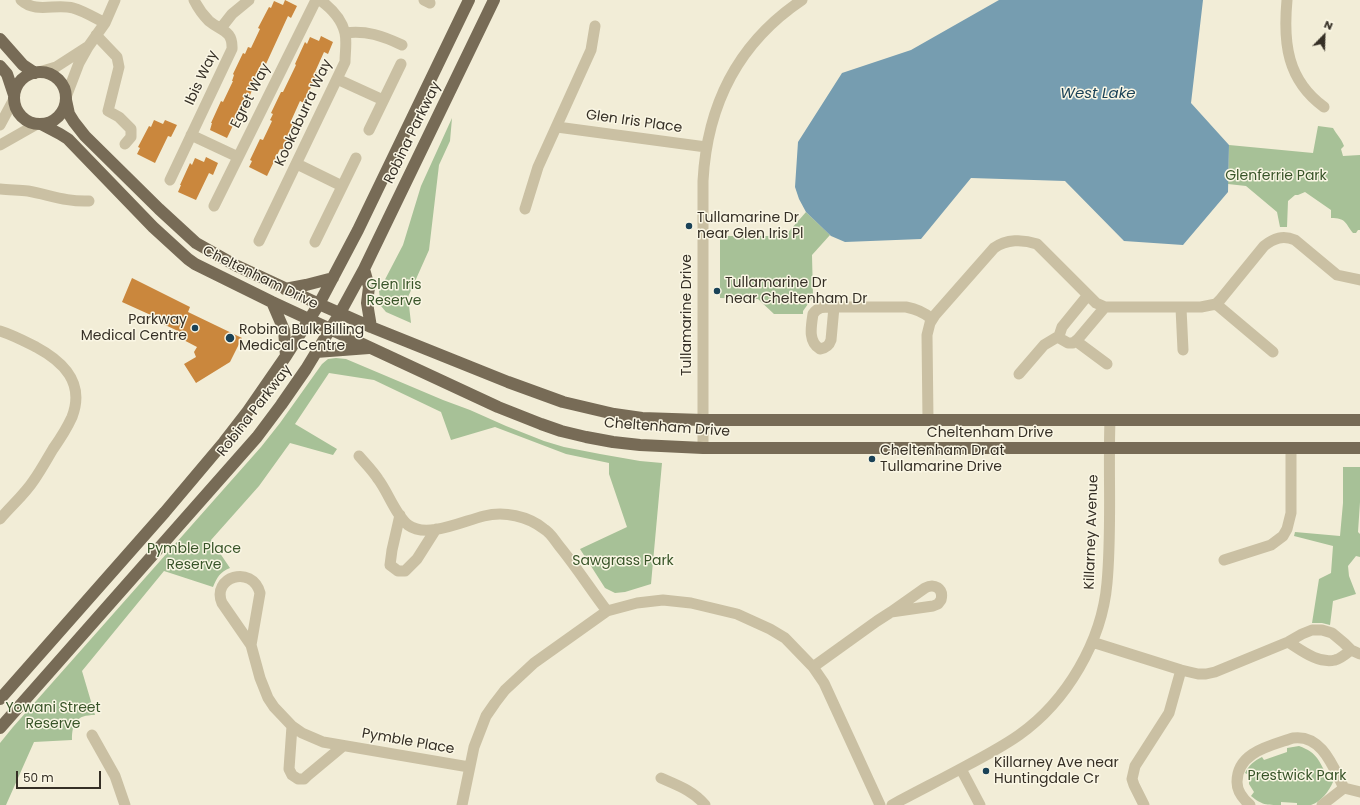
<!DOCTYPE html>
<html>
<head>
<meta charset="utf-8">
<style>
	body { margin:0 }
	#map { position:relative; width:1360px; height:805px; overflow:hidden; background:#f2edd7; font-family:Poppins,sans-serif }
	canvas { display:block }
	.north { position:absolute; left:1304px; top:16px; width:40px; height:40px; -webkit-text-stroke:3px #faf6e4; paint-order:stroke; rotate:23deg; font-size:11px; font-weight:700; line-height:16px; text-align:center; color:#352f25 }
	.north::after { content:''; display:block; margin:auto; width:14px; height:18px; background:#352f25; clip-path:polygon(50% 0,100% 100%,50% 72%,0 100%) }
	.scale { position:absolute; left:16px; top:771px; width:85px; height:18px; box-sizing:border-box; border:2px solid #352f25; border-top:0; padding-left:5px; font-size:12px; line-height:14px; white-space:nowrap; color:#352f25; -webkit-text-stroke:3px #faf6e4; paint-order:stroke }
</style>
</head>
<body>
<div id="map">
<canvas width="1360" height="805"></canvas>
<div class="north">N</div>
<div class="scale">50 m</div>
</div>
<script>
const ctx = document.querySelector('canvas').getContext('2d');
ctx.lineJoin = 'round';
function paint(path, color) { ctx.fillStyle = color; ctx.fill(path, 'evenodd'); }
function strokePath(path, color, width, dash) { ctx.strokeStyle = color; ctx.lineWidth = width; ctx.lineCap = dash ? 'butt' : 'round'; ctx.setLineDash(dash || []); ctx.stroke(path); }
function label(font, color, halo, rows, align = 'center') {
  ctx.font = font + ' Poppins,sans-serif'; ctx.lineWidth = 3; ctx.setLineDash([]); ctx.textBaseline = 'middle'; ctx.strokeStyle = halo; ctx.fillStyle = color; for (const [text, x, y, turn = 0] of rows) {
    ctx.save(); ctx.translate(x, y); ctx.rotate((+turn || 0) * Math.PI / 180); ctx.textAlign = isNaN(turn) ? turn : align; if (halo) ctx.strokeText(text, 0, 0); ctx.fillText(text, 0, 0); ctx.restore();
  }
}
paint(new Path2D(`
	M452 118 450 141 439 165 429 250 408 297 411 323 386 312 381 306 379 291 403 245 421 186Z
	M1318 126 1333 128C1337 135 1341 138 1344 146L1341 149 1343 156 1360 155V230H1358L1356 233H1353C1345 223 1346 218 1331 218V210L1305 192 1298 195H1295L1288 201 1287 227H1280L1277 212 1246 186 1228 184 1229 145 1313 153Z
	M806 212 830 235 812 255 813 297 803 311V314H774L758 299 720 298V236H785Z
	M336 358 346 359 443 400 470 410 506 426 544 441 564 447 600 454 640 461 662 463 651 584 625 592 615 593 605 588 580 549 627 527 609 474V463L566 454 495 427 451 440 441 412 374 380 329 373 295 424 337 449 333 455 290 443 259 486 211 540 230 568C220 572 217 577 213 587L164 571 82 671 95 715C76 715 72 723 72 740L34 742 6 805H0V743L13 727 261 447 280 423 322 364 328 359Z
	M1343 467H1360V502L1358 532 1360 534V557L1356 556 1348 566 1349 576 1356 594 1333 601 1330 625 1322 623H1312L1319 579 1331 573 1333 546 1294 536 1295 532 1340 536 1343 503Z
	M1299 746C1318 753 1319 761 1328 778L1332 777 1333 782C1329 791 1321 802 1311 805 1307 805 1301 805 1297 805V803L1281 802V805C1266 805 1262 805 1251 796L1254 792 1249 784V775L1245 773C1249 765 1254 761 1262 757L1264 760 1287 752V748Z`), '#a7c197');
paint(new Path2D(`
	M999 0H1203L1191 103 1229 145 1228 192 1183 245 1124 241 1065 181 971 178 921 239 845 242 831 236 806 212 799 199 795 187 798 142 842 73 911 50Z`), '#769db0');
paint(new Path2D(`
	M285 0 297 6 291 18 288 16 266 64 262 62 253 82 255 83 248 100 249 101 244 113 240 111 227 138 210 130 212 123H211L221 101 223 102 233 81H232L234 75 233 74 243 53 245 54 248 47 251 48 260 29 258 28 269 7 271 8 274 1 283 5Z
	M321 36 333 42 328 54 324 52 315 72 317 73 304 103 300 101 291 121 294 122 287 137 289 138 283 150 280 149 267 176 249 167 252 161 250 160 260 139 263 140 272 121 270 120 273 114 271 113 281 92H283L296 65 295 64 305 42 307 44 310 37 319 41Z
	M154 120 163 124 165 120 177 125 171 137 168 136 155 163 137 154 140 148 138 147 149 126 151 127Z
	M206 157 218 163 213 175 209 173 196 200 178 192 181 185H180L190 163 192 165 195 158 204 162Z
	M132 278 190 307 188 312 242 338 230 362 196 383 184 364 196 357 194 352 197 347 176 336 178 331 163 324 164 321 122 302Z`), '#ca873d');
strokePath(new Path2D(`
	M21 0C36 14 56 3 73 8 84 11 95 18 105 23
	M424 0 430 3
	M1287 0C1283 43 1287 80 1324 107
	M221 28 232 14 249 0
	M345 33C366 30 383 36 402 45
	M96 35 117 57 119 67 108 111 119 117 131 129V137L125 144
	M39 72 56 67 87 47
	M337 79 383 100
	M66 97 79 63 88 47 105 23 115 0
	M0 125 14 99
	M557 127 706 147
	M369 130 401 64
	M191 135 238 157
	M0 145 37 124
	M297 164 342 186
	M170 180 232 49C233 30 221 31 209 21 203 15 198 8 194 0
	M0 189C9 190 19 190 28 191 50 195 66 202 89 201
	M214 206 316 0
	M525 209 538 167 591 50 595 26
	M259 241 345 62C345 53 347 42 345 33 342 20 331 8 320 0
	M315 242 356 158
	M1088 295 1062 327 1059 336 1061 339 1068 343H1073L1078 339 1105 307
	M1216 304 1273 352
	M834 307C825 307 818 306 813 314 811 327 808 342 820 349 826 348 829 346 831 340L834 307H906C917 309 924 312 932 319
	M1181 308 1183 350
	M0 331C13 335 24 341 36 347 64 362 85 383 72 417 67 428 60 439 53 449 47 459 41 470 34 480 25 494 11 506 0 519
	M1076 341 1107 364
	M1019 374 1044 345 1059 336
	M928 420 927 335 930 323 935 315 994 248C1006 239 1023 239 1037 244L1096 303 1105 307H1201L1216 304 1220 300 1264 246C1274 238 1283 235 1295 240L1337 275 1360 280
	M703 448V181C707 106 738 43 802 0
	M359 456C365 463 373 471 378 479 388 492 395 514 408 525 427 539 463 521 484 516 504 511 528 516 544 529 551 533 555 541 560 547 577 568 591 590 607 611
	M400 515 392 550 390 565 398 571H405L417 559 436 529
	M1224 560 1271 545 1283 536 1287 529 1291 513V448
	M1092 642 1181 670 1198 674H1206L1215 672 1288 642 1302 634 1312 630H1322L1332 633 1344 643 1351 650 1360 654
	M1288 642C1301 650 1318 664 1335 660 1340 659 1346 654 1351 650
	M251 645 260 593C252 564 211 577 222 603L251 645 260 678 268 698 274 707 292 726 302 733 323 742 469 767
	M813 667 877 621 891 612 925 588C934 583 944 588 941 600L938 604 933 606 891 612
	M292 726 289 769 292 775 298 779H304L307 776 343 746
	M92 735 115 776 125 805
	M961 769 980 805
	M661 778C677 785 694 791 705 805
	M462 805 474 747 486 716 495 703 505 690 534 663 607 611 637 603 663 600 691 603 737 614 770 629 785 638 813 667 824 683 880 805
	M892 805C916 792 940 780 964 767 983 757 1002 747 1019 735 1067 701 1102 641 1107 583 1112 529 1108 473 1110 420
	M1144 805 1134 785 1132 779 1135 766 1169 713 1181 670
	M1250 805C1243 799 1237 791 1237 782 1237 752 1270 746 1293 738 1322 734 1333 767 1344 788L1360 792
	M1322 805 1344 788`), '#cac0a3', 11);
strokePath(new Path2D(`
	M0 39 23 65 35 73
	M0 66 7 74 14 95
	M14 98a26 26 0 1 1 52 0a26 26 0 1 1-52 0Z
	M66 100 69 114 74 122 85 136 159 209 196 243 235 265 319 304 371 327 508 382 563 402 614 414 642 418 702 420H1360
	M41 124 60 134 68 139 153 227 188 259 195 264 272 302 498 407 541 424 561 431 586 437 613 442 640 445 703 448H1360
	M364 269 369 287 367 303 371 327
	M285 289 306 285 333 278
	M272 302 284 330 286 356
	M316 352 369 348
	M0 699 165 512 224 442 248 411 286 356 319 304 358 230 469 0
	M0 728 257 437 281 405 306 369 340 313 364 269 494 0`), '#776b56', 12);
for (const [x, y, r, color] of [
	[689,226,4,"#1a4257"],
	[717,291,4,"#1a4257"],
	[195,328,4,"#1a4257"],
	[230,338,5,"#1a4257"],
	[872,459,4,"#1a4257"],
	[986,771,4,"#1a4257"]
]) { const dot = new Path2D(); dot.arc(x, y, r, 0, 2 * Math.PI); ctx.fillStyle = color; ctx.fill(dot); strokePath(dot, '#faf6e4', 1.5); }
label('14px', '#352f25', '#faf6e4', [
	["Ibis Way",202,78,-65],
	["Egret Way",251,96,-63],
	["Kookaburra Way",304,113,-65],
	["Glen Iris Place",634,122,8],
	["Robina Parkway",413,133,-64],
	["Cheltenham Drive",260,278,26],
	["Tullamarine Drive",687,315,-90],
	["Robina Parkway",255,411,-52],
	["Cheltenham Drive",667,428,4],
	["Cheltenham Drive",990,433],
	["Killarney Avenue",1092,532,-88],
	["Pymble Place",408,742,10]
]);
label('14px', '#385428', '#faf6e4', [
	["Glenferrie Park",1276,176],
	["Glen Iris",394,285],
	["Reserve",394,301],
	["Pymble Place",194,549],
	["Reserve",194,565],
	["Sawgrass Park",623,561],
	["Yowani Street",53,708],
	["Reserve",53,724],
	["Prestwick Park",1297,776]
]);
label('14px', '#352f25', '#faf6e4', [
	["Tullamarine Dr",697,218],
	["near Glen Iris Pl",697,234],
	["Tullamarine Dr",725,283],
	["near Cheltenham Dr",725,299],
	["Parkway",187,320,"right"],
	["Medical Centre",187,336,"right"],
	["Robina Bulk Billing",239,330],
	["Medical Centre",239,346],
	["Cheltenham Dr at",880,451],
	["Tullamarine Drive",880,467],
	["Killarney Ave near",994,763],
	["Huntingdale Cr",994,779]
], 'left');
label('italic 15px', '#1a4257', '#faf6e4', [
	["West Lake",1098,94]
]);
</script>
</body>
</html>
